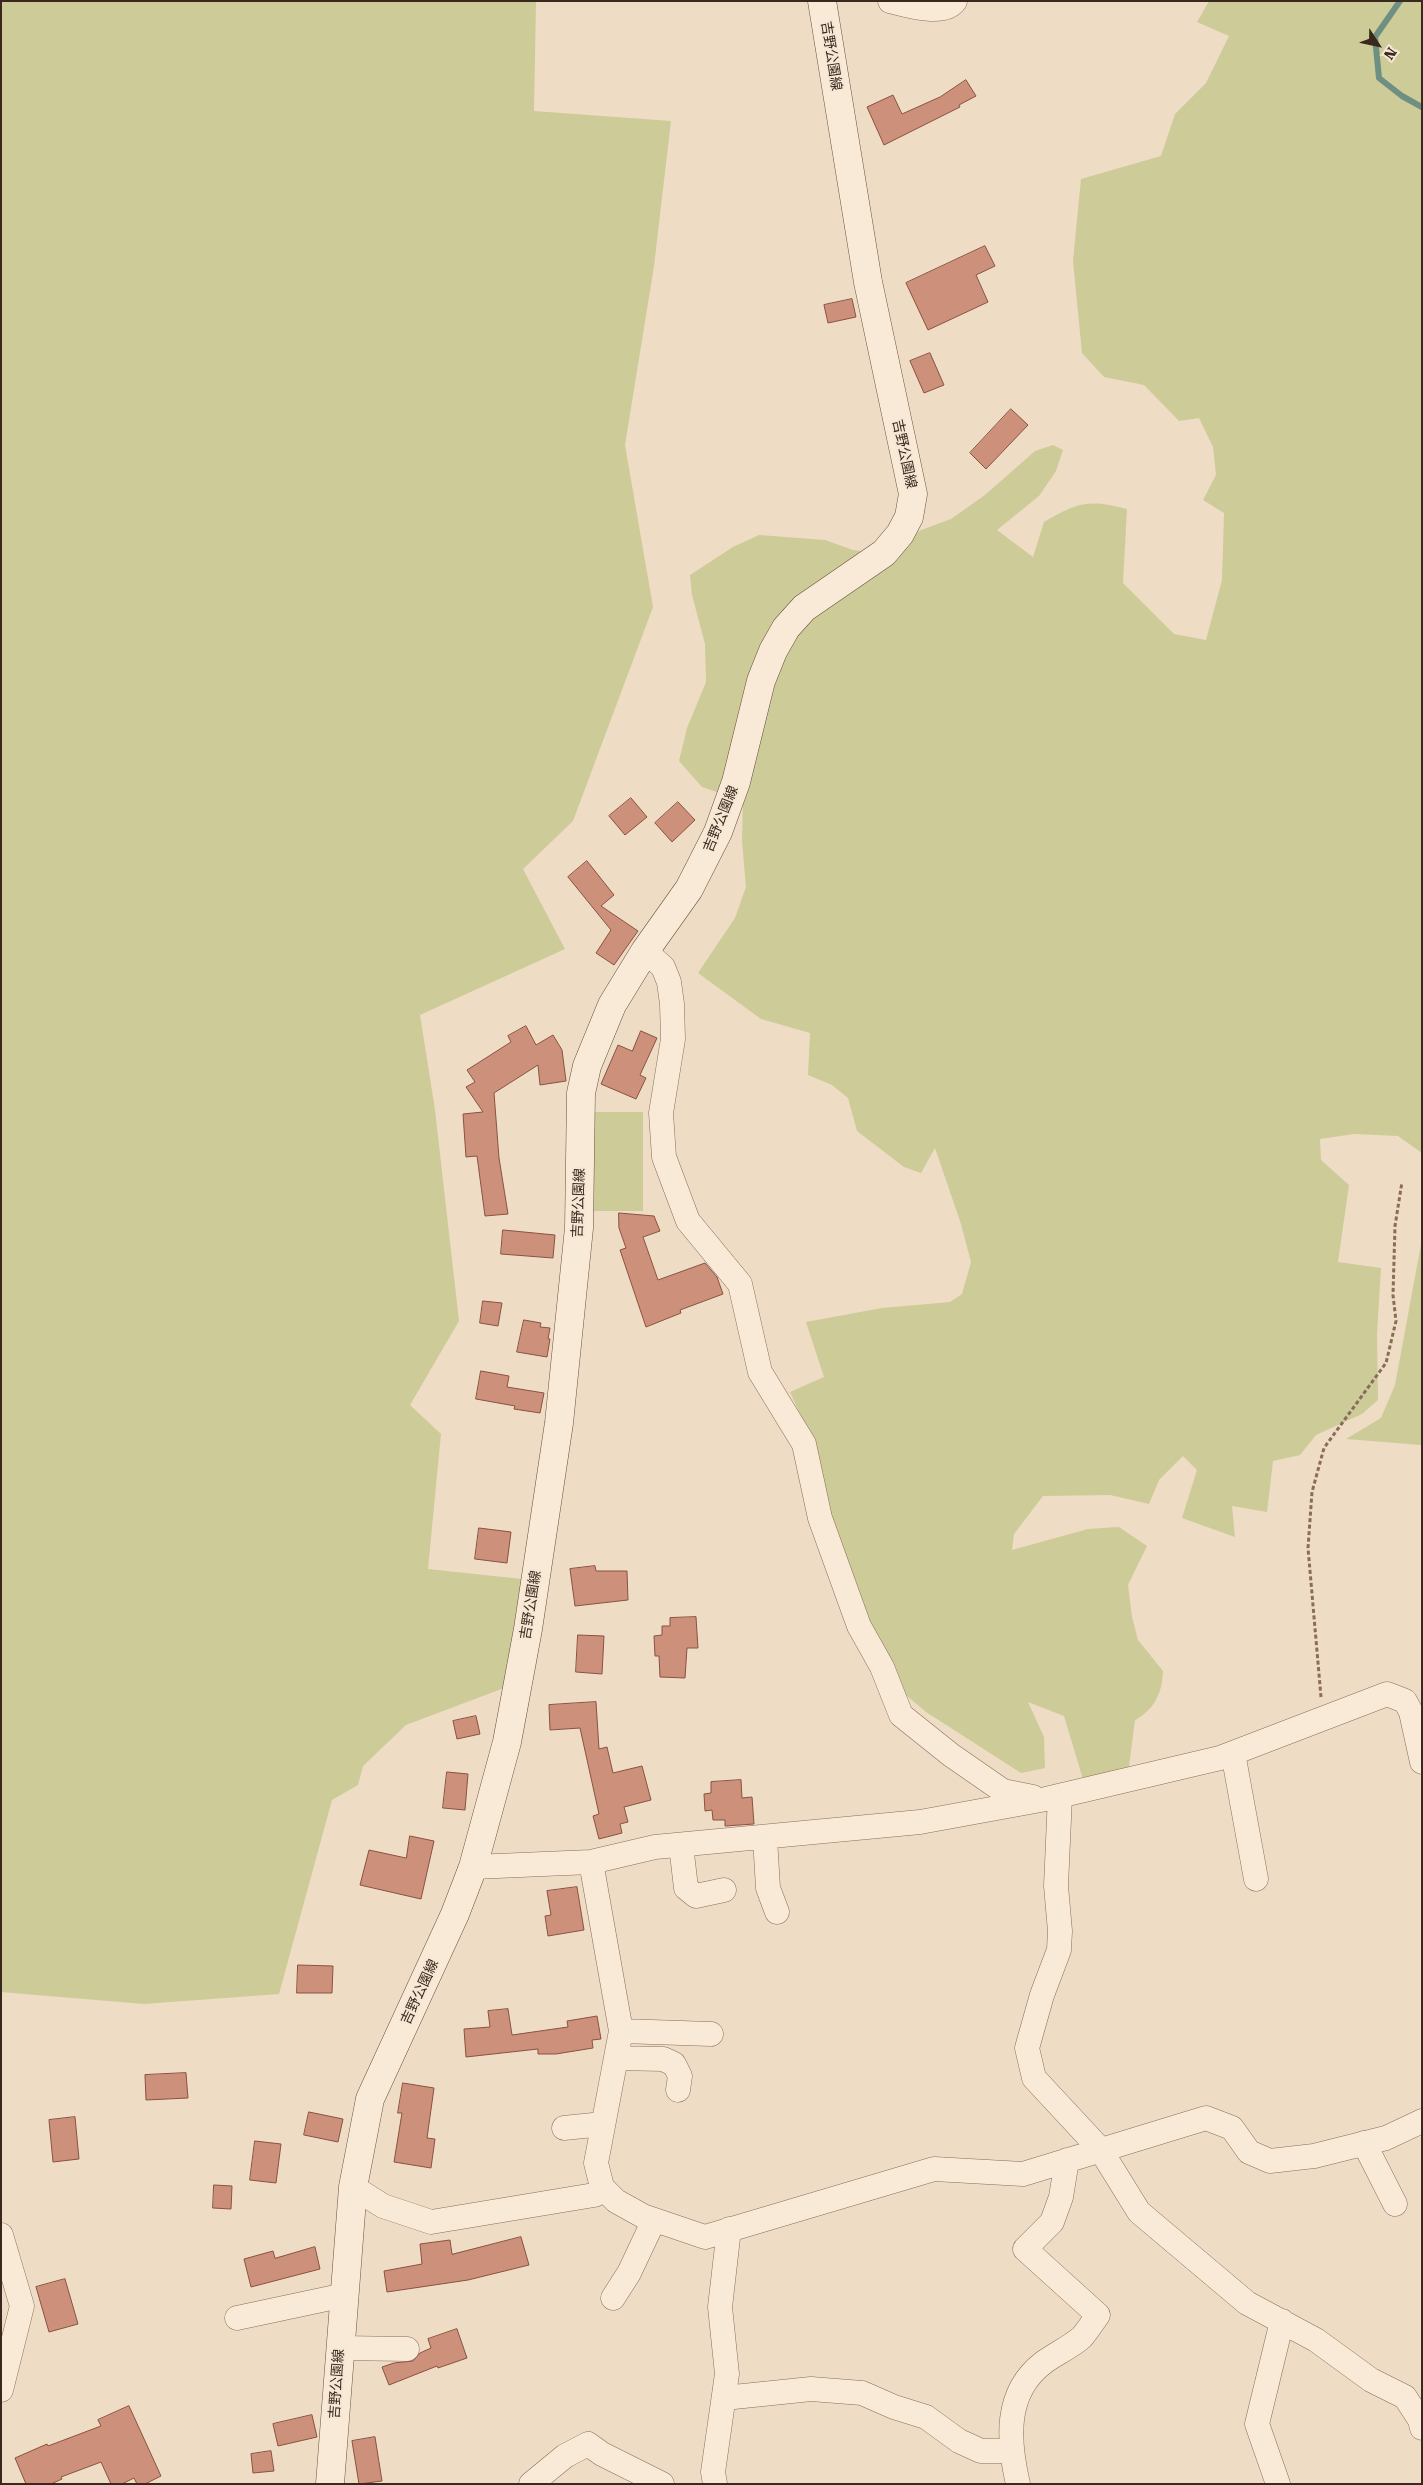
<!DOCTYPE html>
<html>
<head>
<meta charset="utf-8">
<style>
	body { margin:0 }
	#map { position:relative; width:1423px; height:2485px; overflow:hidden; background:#eedcc5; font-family:"Roboto Serif",serif }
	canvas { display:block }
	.frame { position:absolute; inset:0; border:2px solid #3a281f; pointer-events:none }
	.north { position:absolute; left:1353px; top:20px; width:50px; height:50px; -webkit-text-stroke:4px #f6e7d4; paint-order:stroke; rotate:125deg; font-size:14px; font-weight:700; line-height:20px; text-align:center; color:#3a281f }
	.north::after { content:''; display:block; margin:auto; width:18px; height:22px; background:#3a281f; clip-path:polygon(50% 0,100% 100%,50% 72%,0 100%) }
</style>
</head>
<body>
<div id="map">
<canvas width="1423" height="2485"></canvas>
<div class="frame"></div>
<div class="north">N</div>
</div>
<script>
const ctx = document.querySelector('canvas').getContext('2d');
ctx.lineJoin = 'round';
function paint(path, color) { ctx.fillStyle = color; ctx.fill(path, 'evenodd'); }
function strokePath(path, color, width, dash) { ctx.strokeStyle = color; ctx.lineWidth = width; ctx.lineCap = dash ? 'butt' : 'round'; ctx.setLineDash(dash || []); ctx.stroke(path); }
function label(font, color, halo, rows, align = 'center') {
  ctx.font = font + ' "Roboto Serif","Noto Sans JP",serif'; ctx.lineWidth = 4; ctx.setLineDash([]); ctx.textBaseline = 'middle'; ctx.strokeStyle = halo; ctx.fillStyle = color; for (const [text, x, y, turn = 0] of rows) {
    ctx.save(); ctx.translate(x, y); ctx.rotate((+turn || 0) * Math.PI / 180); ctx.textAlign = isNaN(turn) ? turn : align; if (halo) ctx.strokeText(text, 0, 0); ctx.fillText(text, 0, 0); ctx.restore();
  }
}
paint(new Path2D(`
	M1 1H536L534 111 671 121 654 266 625 445 653 607 573 821 523 869 565 949 420 1015 435 1110 459 1321 410 1405 441 1434 428 1569 522 1579 504 1688 406 1725 363 1766 358 1785 332 1800 279 1994 144 2004 1 1992Z
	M1209 1H1422V1153L1398 1136 1354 1134 1320 1139 1321 1160 1349 1185 1338 1262 1381 1268 1377 1334 1378 1400 1362 1414 1316 1435 1300 1455 1273 1461 1267 1512 1232 1506 1235 1537 1182 1518 1197 1470 1183 1456 1159 1480 1149 1504 1110 1495 1043 1496 1014 1534 1012 1550 1088 1529 1119 1527 1147 1546 1128 1585 1132 1617 1138 1640 1163 1671C1162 1693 1155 1709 1135 1720L1128 1774 1085 1786 1064 1716 1028 1702 1044 1737 1045 1768 1021 1773 926 1712 900 1690 863 1618 831 1522 801 1416 790 1392 824 1377 806 1322 882 1308 950 1302 962 1294 971 1262 961 1224 935 1148 921 1173 904 1167 857 1131 848 1098 832 1085 808 1075 810 1033 761 1019 698 973 735 918 746 887 742 841 743 801 702 787 679 761 687 728 706 682 705 644 692 595 690 575 733 547 759 535 825 540 853 550 896 556 919 531 951 519 985 495 1035 451 1053 445 1063 450 1056 471 1039 496 997 530 1033 557 1044 522C1078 502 1089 499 1127 509L1123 583 1174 634 1206 640 1222 580 1224 513 1203 500 1216 475 1213 447 1199 418 1179 421 1144 385 1104 377 1082 353 1073 261 1081 179 1161 156 1175 114 1206 83 1229 36 1197 22Z
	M594 1112H643V1211H593Z
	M1422 1239V1447L1421 1445 1346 1439 1381 1418 1395 1385Z`), '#cdcb98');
strokePath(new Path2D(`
	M1400 1 1375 37 1379 78 1402 96 1422 107`), '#6d9082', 6);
const building = new Path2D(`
	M966 80 976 96 959 105 960 107 884 145 867 107 893 95 902 114 940 97Z
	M985 246 995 266 976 275 988 302 928 330 906 283Z
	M852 299 856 317 828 323 824 305Z
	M930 353 944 385 924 393 910 361Z
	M1011 409 1028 425 986 469 970 453Z
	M631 798 647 817 625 835 609 816Z
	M678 802 695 820 672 842 655 823Z
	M587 861 614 895 601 906 638 931 614 965 596 953 611 930 568 877Z
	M526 1026 536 1045 553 1035 562 1050 566 1081 540 1085 538 1065 494 1093 499 1158 508 1214 485 1216 477 1156 466 1157 463 1114 483 1112 466 1087 475 1082 467 1070 511 1042 508 1036Z
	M641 1031 657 1038 640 1075 646 1078 636 1099 601 1084 618 1045 632 1051Z
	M619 1213 654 1216 660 1231 643 1237 658 1280 705 1263 717 1277 723 1294 680 1310 681 1313 646 1327 620 1250 626 1248 619 1228Z
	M503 1230 555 1235 553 1258 501 1254Z
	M483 1301 502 1303 498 1326 480 1323Z
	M524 1320 541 1323 540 1327 550 1328 548 1339H550L547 1357 517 1352Z
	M481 1371 509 1376 507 1387 544 1393 540 1413 514 1409 515 1406 476 1399Z
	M479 1528 511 1532 507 1563 475 1559Z
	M595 1566 596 1571H627L628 1600 575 1606 570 1569Z
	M696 1617 698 1648H687L685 1678 660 1677 659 1656H655L654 1636 662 1635V1626H670V1618Z
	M578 1635 604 1636 602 1674 576 1672Z
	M596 1702 599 1749 607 1747 613 1773 642 1766 651 1800 624 1807 628 1822 620 1824 622 1833 599 1839 593 1816 599 1814 580 1728 550 1730 549 1705Z
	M476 1716 480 1734 457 1739 453 1721Z
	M447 1772 468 1774 465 1810 443 1808Z
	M741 1780 742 1798 752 1797 754 1824 725 1826V1820H713L712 1810 705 1811 704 1794 711 1793V1782Z
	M410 1836 434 1841 421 1899 360 1885 369 1850 406 1858Z
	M577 1887 584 1930 548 1936 545 1916 551 1915 547 1891Z
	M298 1965 333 1966 332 1993H297Z
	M508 2009 512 2035 568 2027 567 2021 597 2016 601 2039 592 2040 593 2048 556 2054H538V2049L466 2057 464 2029 490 2027 488 2011Z
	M186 2073 188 2098 146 2100 145 2075Z
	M403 2083 434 2088 427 2138 435 2139 431 2168 394 2162 402 2113H398Z
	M309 2112 343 2119 338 2142 304 2135Z
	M75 2117 79 2159 53 2162 49 2120Z
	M255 2141 281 2144 276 2183 250 2180Z
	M214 2185 232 2186 231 2209 213 2208Z
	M521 2237 529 2265 468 2280 387 2292 384 2271 422 2264 420 2244 450 2240 452 2254Z
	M315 2247 320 2269 251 2287 244 2259 273 2251 275 2258Z
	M65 2279 78 2324 49 2332 36 2287Z
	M457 2329 467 2358 438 2368 437 2366 389 2385 382 2367 394 2363 413 2361 420 2353 431 2348 428 2339Z
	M129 2406 161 2476 145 2484H137L134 2478 122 2484H111L101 2462 61 2477 62 2479 51 2484H26L15 2458 47 2444 48 2446 101 2426 98 2420Z
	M312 2415 317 2437 278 2446 273 2424Z
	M375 2437 382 2481 359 2484 352 2441Z
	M271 2451 274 2471 253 2473 251 2454Z`);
paint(building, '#cd907a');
strokePath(building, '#895240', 1);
const minor = new Path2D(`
	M890 1C906 5 944 17 955 1
	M645 951 663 967 669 982 672 1004 673 1039 661 1113 664 1157 688 1221 740 1284 760 1372 804 1444 820 1518 859 1626 882 1667 901 1715 951 1755 1003 1791 1033 1797
	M1233 1753 1256 1879
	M1060 1796 1056 1886 1060 1931 1059 1950 1042 1995 1027 2048 1034 2078 1100 2149 1139 2212 1247 2303 1316 2340 1371 2380 1405 2397 1420 2420 1422 2428
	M765 1838 768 1888 777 1912
	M681 1845 686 1888 696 1896 724 1890
	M591 1862 621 2031 596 2163 602 2187 616 2201 643 2216 705 2237 934 2169 1023 2174 1206 2118 1232 2128 1249 2152 1270 2161 1314 2156 1386 2138 1422 2121
	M473 1867 591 1862 655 1847 920 1822 1046 1799 1220 1758 1387 1694 1405 1701 1411 1712 1422 1762
	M621 2031 711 2034
	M616 2058 663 2059 674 2064 680 2076 678 2090
	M564 2128 603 2124
	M1364 2143 1395 2204
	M353 2187 383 2206 431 2222 594 2195 605 2190
	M1 2235 22 2306 1 2390
	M613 2298 629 2273 654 2220
	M237 2318 345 2295
	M340 2348 407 2349
	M724 2398 811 2389 862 2393 894 2407 926 2417 959 2441 981 2451H1011
	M531 2484 565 2456 588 2444 602 2454 662 2484
	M715 2484 713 2472 727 2374 720 2307 729 2229
	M1018 2484C1008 2441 1004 2393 1043 2363 1055 2354 1071 2347 1082 2337 1088 2330 1093 2322 1098 2315L1025 2249 1052 2222 1061 2197 1067 2160
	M1278 2484 1257 2424 1282 2321`);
const secondary = new Path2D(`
	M330 2484 353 2187 370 2099 455 1914 473 1867 507 1742 528 1629 559 1423 579 1228 581 1093 587 1066 612 1005 645 951 689 889 718 832 736 782 761 681 773 651 786 628 804 608 884 553 900 534 909 517 913 494 868 282 822 1`);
strokePath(minor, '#8a6c5b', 25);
strokePath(secondary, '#6b4e3e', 29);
strokePath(new Path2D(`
	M1321 1697 1308 1548 1312 1492 1324 1448 1386 1363 1396 1321 1393 1295 1395 1226 1402 1182`), '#8a6c5b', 3, [4, 2.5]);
strokePath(minor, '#f9ead8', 24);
strokePath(secondary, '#f9ead8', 28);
label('14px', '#3a281f', '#f6e7d4', [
	["吉野公園線",831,56,81],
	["吉野公園線",904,454,78],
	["吉野公園線",721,819,-68],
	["吉野公園線",579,1203,-88],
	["吉野公園線",531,1605,-81],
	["吉野公園線",420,1992,-65],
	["吉野公園線",337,2384,-86]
]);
</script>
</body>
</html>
